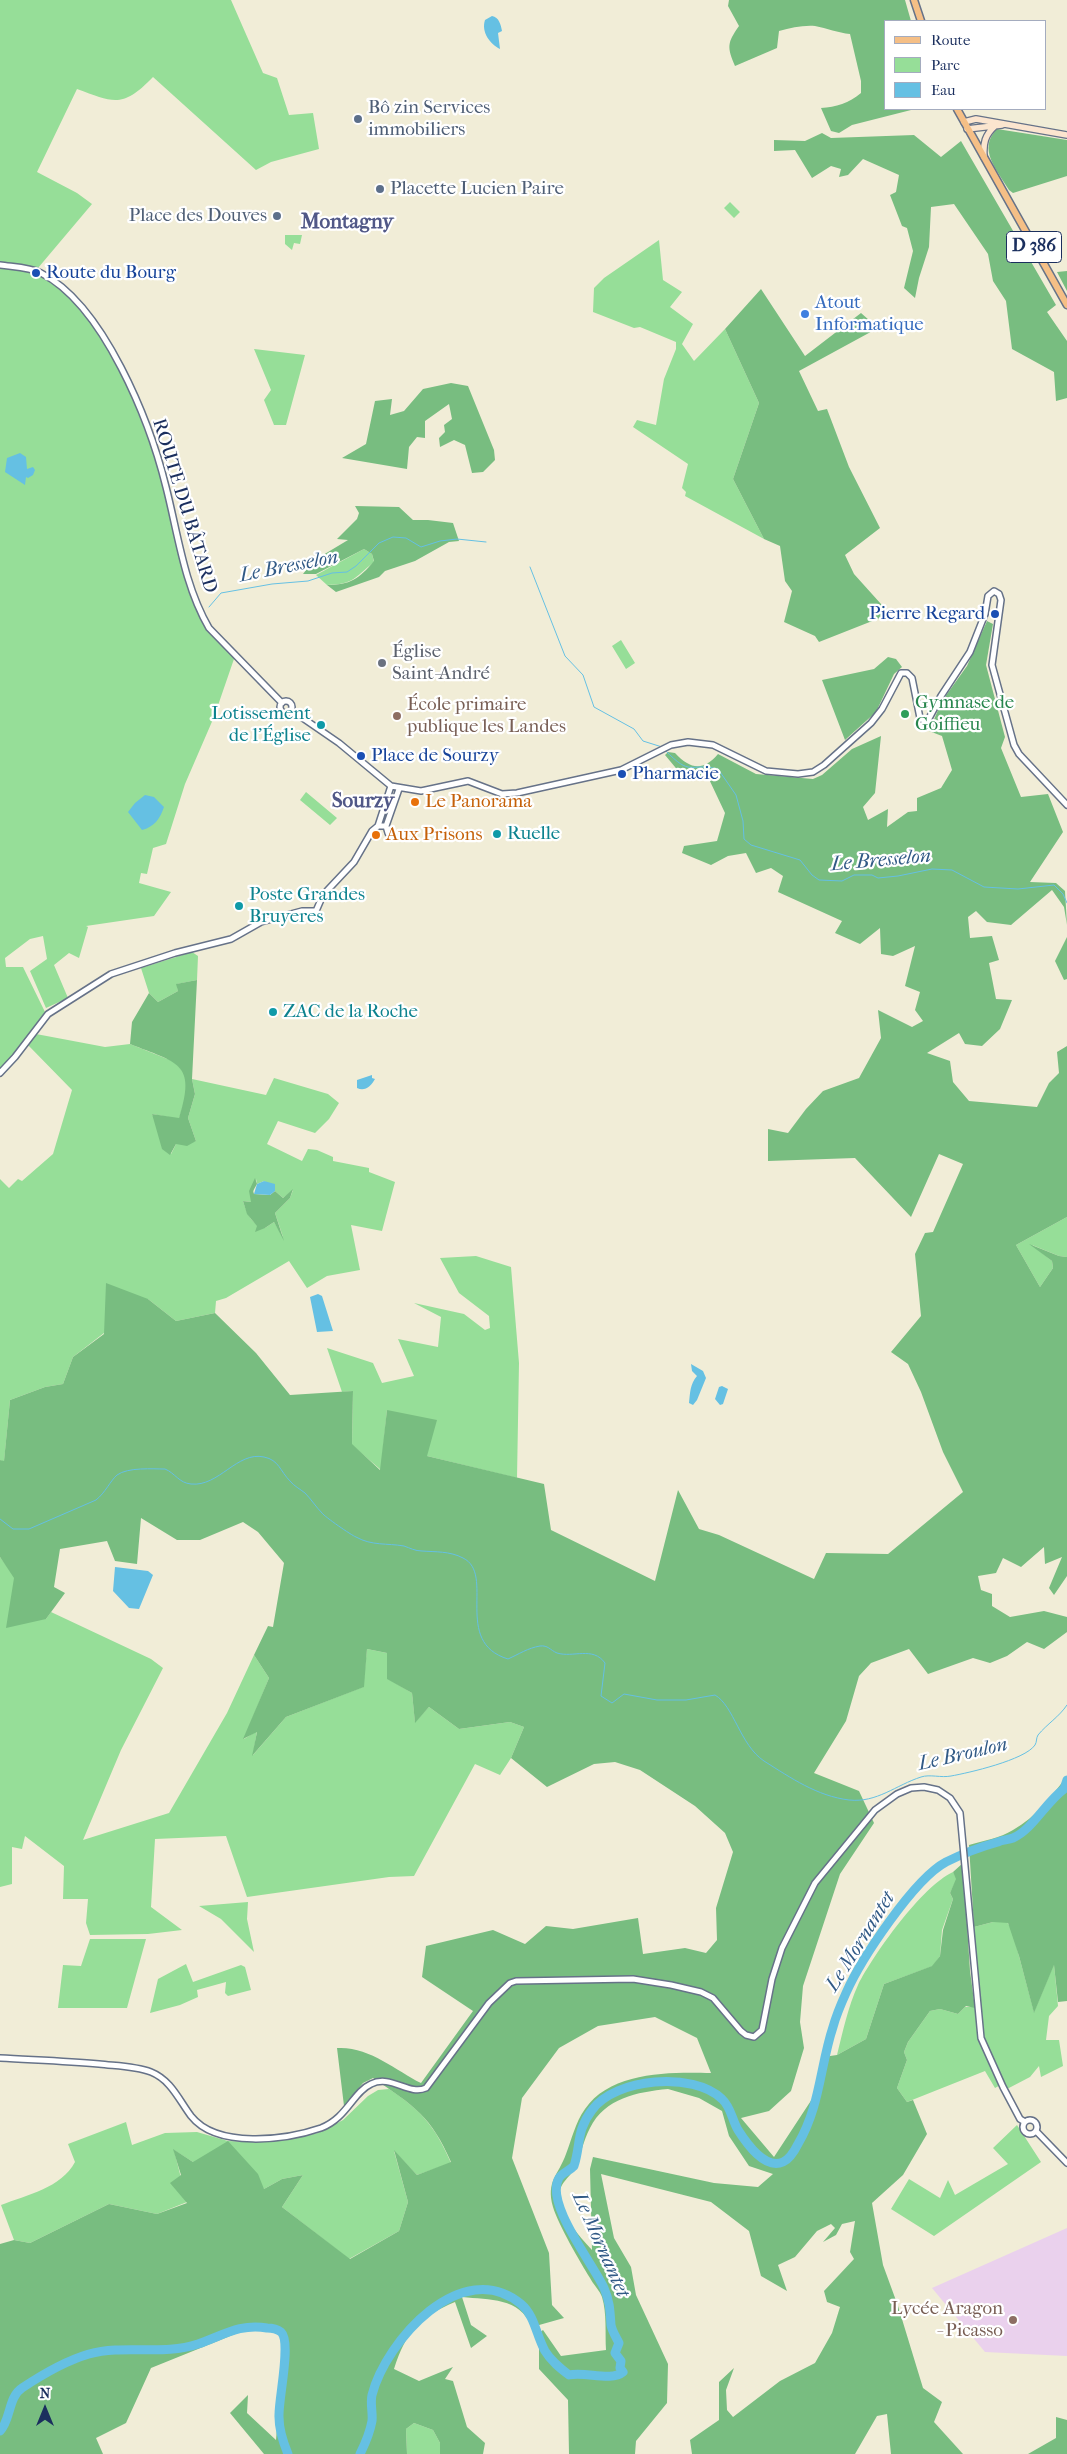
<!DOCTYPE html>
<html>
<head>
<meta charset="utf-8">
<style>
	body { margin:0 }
	#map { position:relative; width:1067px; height:2454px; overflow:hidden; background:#f1edd7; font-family:"IM FELL French Canon",serif }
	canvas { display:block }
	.legend { position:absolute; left:884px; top:20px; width:162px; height:90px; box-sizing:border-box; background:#fff; border:1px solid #a4acbf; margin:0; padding:6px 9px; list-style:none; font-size:15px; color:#1b2f5e }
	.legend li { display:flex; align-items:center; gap:10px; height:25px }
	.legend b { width:25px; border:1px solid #a4acbf }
	.north { position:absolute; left:20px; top:2384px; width:50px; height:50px; -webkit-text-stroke:4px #fff; paint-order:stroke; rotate:0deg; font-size:14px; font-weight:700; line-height:20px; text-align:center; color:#1b2f5e }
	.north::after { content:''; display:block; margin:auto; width:18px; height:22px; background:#1b2f5e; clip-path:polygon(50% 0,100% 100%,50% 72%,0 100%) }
</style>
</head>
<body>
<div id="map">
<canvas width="1067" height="2454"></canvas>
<ul class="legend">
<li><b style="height:6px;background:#f5bf86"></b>Route</li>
<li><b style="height:14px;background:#96de98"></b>Parc</li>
<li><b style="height:14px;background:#65c0e3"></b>Eau</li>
</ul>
<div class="north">N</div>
</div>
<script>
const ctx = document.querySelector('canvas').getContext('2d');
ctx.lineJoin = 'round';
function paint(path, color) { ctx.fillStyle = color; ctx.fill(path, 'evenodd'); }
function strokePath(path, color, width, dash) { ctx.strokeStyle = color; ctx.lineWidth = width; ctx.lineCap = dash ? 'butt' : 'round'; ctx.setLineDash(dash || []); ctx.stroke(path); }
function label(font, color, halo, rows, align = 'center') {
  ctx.font = font + ' "IM FELL French Canon",serif'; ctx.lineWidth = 4.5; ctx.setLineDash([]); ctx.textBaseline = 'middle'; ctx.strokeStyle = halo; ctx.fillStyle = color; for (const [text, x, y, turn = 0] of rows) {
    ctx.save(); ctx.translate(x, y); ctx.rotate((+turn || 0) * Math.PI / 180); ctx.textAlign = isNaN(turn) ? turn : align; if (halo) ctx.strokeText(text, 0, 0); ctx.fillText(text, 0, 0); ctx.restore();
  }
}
paint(new Path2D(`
	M1067 2228V2356L985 2352 932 2288Z`), '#ead1ed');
paint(new Path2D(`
	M0 0H231L263 73 277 78 289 115 313 113 319 149 271 162 256 170 153 77C123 108 115 103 77 89L37 172 77 193 92 204 38 268C49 282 64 292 77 304 99 328 115 359 128 388 141 420 154 452 164 485 177 530 178 587 206 626 214 637 226 647 235 656L214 717 185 784 166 844 153 848 147 874 141 873 139 883 171 892 154 916 86 926 88 927 79 958 69 953 54 965 68 998 46 1008 30 971 47 959 43 936 30 939 5 958 6 967H23L45 1012 14 1054 0 1069Z
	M730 202 740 212 734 218 724 208Z
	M285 235H302L300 244 294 243 292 250 285 244Z
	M659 240 663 280 682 292 670 307 693 324 682 344 694 361 725 329 759 403 733 479 764 539 685 496 686 492 682 488 688 464 633 427 637 420 656 425 664 379 676 349V342L640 327 634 328 593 312 594 288 604 278Z
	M254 349 305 355 286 425H274L264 400 271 390Z
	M364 549 372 554 374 562C354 578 354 584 327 585L316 575Z
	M621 640 635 663 626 669 612 646Z
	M306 792 337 818 330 825 300 800Z
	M192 952 198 956 197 980 177 984 178 991 158 1002 149 993 141 968Z
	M36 1034 105 1047 130 1044 175 1062 186 1075V1096L179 1119 152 1114 171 1154 176 1144 196 1141 188 1118 195 1094 192 1079 266 1095 274 1078 328 1094 339 1103 329 1119 315 1133 278 1121 267 1144 302 1161 308 1149 317 1150 333 1157V1161L369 1168V1172L395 1182 382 1231 351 1225 360 1270 327 1276 307 1288 289 1261 226 1298 216 1301 215 1313 176 1321 148 1299 73 1357 63 1384 45 1387 10 1400 4 1462 0 1460V1179L9 1188 18 1179 22 1181 53 1154 72 1090 28 1045ZM256 1179 257 1184 264 1181 275 1188V1191L283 1198 293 1190 290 1198 275 1213 283 1237 274 1222 265 1228C252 1225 247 1214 243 1201L251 1202Z
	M1067 1217V1257L1059 1256 1032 1245 1052 1261 1053 1268 1040 1287 1016 1245Z
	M476 1256 511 1267 519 1363 517 1478 427 1456 387 1410 381 1470 352 1445 353 1391 342 1392 327 1348 373 1363 382 1383 414 1376 398 1339 438 1347 441 1317 414 1303 464 1314 485 1330 490 1328 489 1316 459 1293 440 1258Z
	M0 1557 46 1619 51 1612 151 1659 163 1668 121 1750 83 1840 169 1813 227 1713 254 1655 269 1678 244 1739 257 1731 253 1755 286 1717 363 1687 367 1649 387 1653V1678L412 1693 415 1722 429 1707 459 1729 510 1722 524 1727 511 1758 500 1775 475 1764 414 1876 389 1877 247 1897 226 1836 155 1839 151 1907 182 1930 148 1934 90 1935 86 1923 88 1899H63L64 1866 25 1836 22 1849 12 1847V1884L0 1887Z
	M953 1872 957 1879 950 1893 953 1899 942 1930 940 1956 933 1966 884 1984 866 2039 837 2055C843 2031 848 2007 858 1985 873 1955 922 1886 953 1872Z
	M248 1902 247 1919 254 1952 221 1919 199 1906Z
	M993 1922H1007L1012 1930 1034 2012 1054 1964 1058 2006 1049 2016 1046 2040H1059L1063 2066 1041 2077 1039 2066 1030 2077 1007 2089 1004 2083 995 2088 985 2071 907 2102 897 2088 907 2060 904 2052 908 2042 930 2011 940 2009 958 2014 965 2007H977L974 1927Z
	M90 1939H146L127 2008H58L63 1965 81 1966Z
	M186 1964 193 1982 241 1965 245 1967 251 1990 228 1996 225 1993 226 1982 197 1990 198 1997 180 2005 150 2013 158 1979Z
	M389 2089C422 2111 435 2126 451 2163L417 2175 394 2151 408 2202 399 2231 349 2259 282 2207 303 2175 282 2179 264 2189 193 2162 174 2150 187 2202 157 2214 109 2204 30 2243 14 2240 1 2205C27 2195 61 2188 75 2162L68 2144 126 2122 132 2145 165 2133 197 2132 228 2141 252 2142 277 2141 318 2133 343 2120 368 2096 378 2090Z
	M1017 2125 1041 2162 934 2236 891 2209 909 2179 940 2198 948 2180 955 2195 1008 2164 993 2148Z
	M414 2423 433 2430 440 2443V2454H407L406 2429Z`), '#96de98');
paint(new Path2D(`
	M729 0H905L911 21H886V109H915L852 125 839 133 831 131 821 108C836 107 849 103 861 93V81L850 34C838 33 827 28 815 26 803 25 791 28 779 31L777 48 735 66C727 47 727 43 739 26L728 6Z
	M997 129 1067 140V176L1013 193 1009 190C997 170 977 149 997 129Z
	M822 133 831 138 914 135 941 157 961 141 1056 305 1047 312 1067 341V398L1056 401 1054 372 1012 349 1006 301 993 281 988 254 954 204 931 207 929 247 919 278 915 298 904 288 913 251 907 228 902 226 890 195 896 192 899 175 863 159 848 175 839 177 841 169 831 166 812 178 795 150 774 151V140L805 141Z
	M1067 271V291L1057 272Z
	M761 289 805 356 861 313 878 328 799 371 818 411 827 409 849 467 880 528 845 555 854 574 890 614 819 642 815 636 784 622 792 591 785 581 780 546 764 539 733 479 759 403 725 329Z
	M451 383 468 386 494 450 495 460 483 472 472 473 465 445 454 440 440 447 439 438 445 432 444 425 452 419 449 404 425 421V438L417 437 409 447 407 469 342 458 366 444 375 401 392 399 390 415 404 411 423 389Z
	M355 506 399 507 413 520H428L453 523 459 541 449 542 415 561 385 571 379 577 336 592 327 585C350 585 359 579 374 561L372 554 364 549 316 574H303L313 561 348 540 337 539 357 519 359 513Z
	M987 621 993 624 986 665 1005 737 1001 748 1021 797 1048 794 1063 832 1030 882 1056 883 1065 891 1067 925 1064 907 1052 890 1011 925 987 922 976 911 968 917 970 938 992 936 999 960 989 963 996 999 1012 1000 1000 1029 982 1046 965 1044 959 1033 927 1053 950 1061 953 1082 969 1101 1037 1107 1049 1083 1059 1073 1057 1052 1067 1046V1217L1016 1245 1040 1287 1053 1268 1052 1261 1029 1244 1059 1256 1067 1257V1576L1054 1595 1049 1588 1062 1557 1045 1564 1044 1547 1021 1567 1003 1558 996 1573 978 1576 981 1590 992 1594V1606L1010 1617 1044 1611 1067 1617V1632L1044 1649 1027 1642 1007 1656 990 1663 973 1658 928 1674 909 1649 871 1663 859 1676 846 1721 814 1773 859 1791 874 1823 840 1874 803 1986 800 2022 804 2048 791 2091 769 2111 741 2118 774 2157 814 2096 823 2057 837 2055 866 2039 884 1984 932 1966 940 1956 943 1930 953 1899 950 1893 956 1879 953 1872 963 1863 970 1971 975 2008 966 2006 958 2014 940 2009 930 2011 908 2042 904 2052 907 2060 897 2088 907 2102 913 2100 927 2134 903 2175 872 2203 883 2265 898 2306 923 2388 942 2402 934 2422 963 2454H891L887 2414 877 2416 855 2454H692L690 2440 719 2420V2382L734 2368 726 2390 727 2410 733 2417 780 2381 815 2363 832 2333 840 2307 827 2302 824 2291 854 2259 850 2252 855 2221 842 2224 836 2235 823 2242 835 2228 831 2224 817 2231 795 2257 778 2265 787 2291 761 2276 749 2231 711 2202 601 2174 614 2238 631 2267 636 2295 668 2364 667 2403 636 2441 635 2454H569L568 2400 539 2369V2348L535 2336 543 2330 561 2356 606 2350C605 2334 607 2313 602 2297 600 2291 593 2284 590 2278 580 2262 558 2224 553 2207 546 2181 558 2176 566 2154 572 2139 575 2123 585 2109 611 2071 671 2072 711 2073L697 2038 655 2017 598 2026 559 2048 522 2098 512 2158 549 2253 552 2305 564 2318 532 2327C519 2297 490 2300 462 2297L471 2325 487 2336 471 2348 455 2302C419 2317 406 2332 394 2369L419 2381 453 2367 445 2379 453 2381 467 2427 485 2443 483 2454H440V2443L433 2430 414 2423 406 2429 407 2454H264L230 2413 248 2395 247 2413 276 2440 285 2333 274 2325 260 2324 151 2368 126 2423 96 2438 103 2454H0V2244L14 2240 30 2243 109 2204 157 2214 187 2203 170 2183 181 2175 173 2149 193 2162 228 2141 258 2174 264 2189 282 2179 303 2175 282 2207 350 2259 399 2231 408 2202 394 2150 417 2175 451 2162C431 2116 414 2106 373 2078L363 2083 344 2106 337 2048C369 2046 395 2070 421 2083L473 2011 422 1977 426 1946 493 1930 525 1944 546 1926 573 1929 638 1918 643 1954 685 1948 706 1953 717 1940 716 1908 733 1852 725 1833 695 1806 640 1770 615 1762 594 1764 547 1787 511 1758 524 1727 510 1722 459 1729 429 1707 415 1723 412 1693 387 1679V1653L367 1649 364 1687 286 1717 252 1756 257 1732 243 1739 269 1678 254 1655 268 1626 273 1627 284 1563 258 1532 243 1522 200 1540H177L141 1518 137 1564 115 1561 107 1541 60 1549 54 1587 65 1593 46 1619 6 1628 14 1578 0 1557V1460L4 1461 10 1400 45 1387 63 1384 73 1357 104 1334 106 1283 148 1299 176 1321 215 1313 256 1353 290 1395 353 1391 352 1444 380 1470 387 1410 437 1420 427 1456 544 1484 551 1530 655 1581 678 1490 699 1529 719 1535 814 1579 826 1553 888 1554 963 1492 943 1452 921 1392 908 1364 891 1352 921 1316 915 1254 925 1233 933 1232 963 1164 939 1154 911 1217 855 1158 768 1161V1129L788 1133 806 1109 823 1091 859 1078 881 1038 878 1010 912 1027 923 1021 915 1010 920 992 905 986 915 946 893 956 881 954 880 928 860 944 835 933 842 921 778 892 783 876 771 868 756 873 746 853 728 856 711 865 682 853 684 846 717 841 725 813 708 777 680 773 665 755 668 752 675 753C690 769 703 772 718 754L756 774 813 779 822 775 852 749 881 736 875 793 863 807 868 820 888 809 887 827 908 812 917 811V798L941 788 952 770 942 736 929 731 942 701 967 666ZM668 2089 699 2098 722 2111 729 2136 749 2166 773 2174 758 2187 714 2183 593 2157 590 2169 592 2250C578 2235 564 2219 560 2198 558 2183 569 2179 575 2168 581 2155 583 2141 590 2128 605 2098 637 2092 668 2089Z
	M888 657 896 659 902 667 894 674 876 712 845 740 822 680 874 669Z
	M1067 937V979L1064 980 1055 961Z
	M197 980 192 1079 195 1094 188 1118 196 1141 187 1146 176 1144 170 1155 162 1149 152 1114 179 1118C197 1062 177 1063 130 1044L132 1022 149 993 158 1002 178 991 176 984Z
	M255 1178 257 1184 253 1191 254 1194 270 1195 275 1191 283 1198 293 1189 290 1198 275 1213 284 1241 274 1222 265 1228 255 1232 257 1226 247 1214 243 1201 251 1202 249 1191Z
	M1067 1776V2001L1058 2002 1054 1965 1034 2013 1019 1956 1008 1923 993 1922 974 1927 969 1845C983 1841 1000 1838 1013 1830 1036 1817 1052 1796 1067 1776Z
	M1056 2417 1067 2420V2454H1028L1056 2438Z`), '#78bd80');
paint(new Path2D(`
	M492 16C499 17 501 25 502 31L498 33 500 49C490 44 481 32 485 20Z
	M20 453 26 457 27 469 33 467 35 470 33 475 28 478 26 477 25 485 5 472 7 458Z
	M145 795 154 797 164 807C160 819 154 827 142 830L128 812 135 803Z
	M372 1075V1078L375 1079C371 1086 365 1092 357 1088V1080Z
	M264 1181 275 1184V1191L270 1195 254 1194 257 1184Z
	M318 1294 322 1296 333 1331 317 1332 310 1297Z
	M691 1364 703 1371 706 1378 697 1400 693 1405 689 1403C690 1393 690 1384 697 1376L692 1371Z
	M722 1386 728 1389 723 1404 720 1405 715 1399 719 1387Z
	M115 1567 148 1571 153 1575 139 1609 129 1608 113 1591Z`), '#65c0e3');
strokePath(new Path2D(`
	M530 567 565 656 583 675 594 707 634 729 643 741 662 747
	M209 607 221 593 272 584 308 581 332 573 347 572 356 566 379 543 393 537 406 538 421 547 440 541 457 539 486 542
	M665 750C692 778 688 762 718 769L736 795 743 821 744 839 751 845 800 860 812 875 819 880 842 881 854 875H872L878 878 898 876 932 869 952 870 984 887 1018 889 1054 885 1063 894 1067 903
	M0 1519 13 1529H29L96 1500C105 1493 111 1480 117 1475 128 1467 153 1469 165 1469 175 1473 179 1483 191 1484 219 1487 237 1451 264 1457 279 1460 280 1471 290 1481 294 1486 300 1489 305 1493 311 1499 316 1507 322 1513 325 1517 351 1535 356 1537 372 1546 387 1543 404 1546 410 1548 415 1551 422 1551 435 1552 450 1551 463 1558 496 1574 452 1642 508 1659 519 1654 528 1648 540 1646 548 1645 550 1650 557 1653 573 1658 593 1646 605 1663L601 1696 612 1703 624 1694 657 1700H686L715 1695C734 1706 740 1745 764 1761 791 1778 817 1796 849 1800 877 1803 896 1785 921 1777 930 1774 941 1778 951 1776 968 1773 1025 1760 1035 1745 1037 1742 1036 1738 1038 1735 1047 1724 1059 1717 1067 1705`), '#65c0e3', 1);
strokePath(new Path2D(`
	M0 2431C11 2420 8 2397 22 2388 43 2374 65 2361 89 2354 125 2344 163 2356 198 2344 222 2336 240 2323 267 2328 272 2328 277 2329 281 2332 292 2342 278 2400 279 2417 279 2430 283 2442 288 2454
	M360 2454C365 2444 370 2432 372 2421 373 2413 370 2403 372 2395 386 2341 462 2255 521 2304 535 2316 536 2335 545 2351 551 2361 560 2368 569 2375 585 2371 611 2382 623 2372L620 2368 621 2361 615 2353 619 2343C616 2337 612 2331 611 2325 610 2311 610 2302 604 2288 594 2265 544 2203 559 2178 561 2174 570 2170 574 2166 581 2144 576 2131 592 2110 615 2078 693 2071 722 2099 731 2107 732 2120 738 2130 747 2144 765 2170 783 2162 790 2159 795 2150 798 2144 820 2107 820 2066 833 2027 836 2016 841 2004 846 1993 861 1959 914 1879 946 1862 962 1854 980 1847 998 1842 1002 1840 1008 1840 1013 1838 1032 1830 1046 1802 1064 1789L1067 1780`), '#65c0e3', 9);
const tertiary = new Path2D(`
	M0 265C13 267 29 267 41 273 104 305 150 422 166 487 178 534 184 585 209 628L282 703
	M280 707a6 6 0 1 1 12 0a6 6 0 1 1-12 0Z
	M291 710 339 743 391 786 421 791 468 781 502 794 517 793 621 770 671 745 688 742 713 745 766 771 798 774 813 772 824 765 871 723 882 709 901 673H907L912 678 920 718 927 722 941 696 970 652 985 614 988 596 994 591 999 594 1001 600 992 665 1014 745 1019 754 1067 805
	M378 826 391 786
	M386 826 399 789
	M0 1073 15 1057 48 1014 111 974 175 953 231 939 261 922 302 911H316L323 895 354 862 372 831 378 826H386L388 833
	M0 2058C33 2060 66 2061 99 2064 116 2066 135 2066 151 2072 171 2080 179 2100 191 2116 217 2149 286 2140 321 2128 347 2118 353 2092 371 2084 391 2074 409 2096 426 2088L489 2003 510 1983 516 1981 633 1979 671 1985 701 1992 713 1998 741 2031 746 2035 754 2037 762 2030 772 1979 782 1948 815 1883 875 1810 897 1794 911 1788 924 1787 938 1790 950 1798 960 1813 981 2038 1003 2087 1020 2119 1025 2122
	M1023 2127a7 7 0 1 1 14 0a7 7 0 1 1-14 0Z
	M1036 2131 1067 2163`);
const secondary = new Path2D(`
	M964 122 976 119 1067 135
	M967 129 1002 125
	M984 157C983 143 985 135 995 126`);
const primary = new Path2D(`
	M914 0 921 21
	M957 109 1067 305`);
strokePath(tertiary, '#667288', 8);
strokePath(secondary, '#667288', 8);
strokePath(primary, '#667288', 9);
strokePath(tertiary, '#fff', 5);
strokePath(secondary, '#fbe5cf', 5.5);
strokePath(primary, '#f5bf86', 6);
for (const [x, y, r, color] of [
	[358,119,5,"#5c6f8a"],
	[380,189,5,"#5c6f8a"],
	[277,216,5,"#5c6f8a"],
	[36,273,5,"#1a4fb4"],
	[805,314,5,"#3f7fe0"],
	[995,614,5,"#1a4fb4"],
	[382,663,5,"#6b7280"],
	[905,714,5,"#2e9e5b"],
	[397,716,5,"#8d6e63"],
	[321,725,5,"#0f9aa8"],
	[361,756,5,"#1a4fb4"],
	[622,774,5,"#1a4fb4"],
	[415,802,5,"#e8710a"],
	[497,834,5,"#0f9aa8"],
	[376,835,5,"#e8710a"],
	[239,906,5,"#0f9aa8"],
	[273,1012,5,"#0f9aa8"],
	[1013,2320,5,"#8d6e63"]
]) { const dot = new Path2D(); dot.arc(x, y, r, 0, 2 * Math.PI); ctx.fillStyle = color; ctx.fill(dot); strokePath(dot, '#fff', 2); }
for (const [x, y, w] of [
	[1034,247,55]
]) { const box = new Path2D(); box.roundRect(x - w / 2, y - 15.5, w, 31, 4); ctx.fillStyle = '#fff'; ctx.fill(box); strokePath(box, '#1b2f5e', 1); }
label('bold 18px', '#1b2f5e', null, [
	["D 386",1034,247]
]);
label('19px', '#4e5e75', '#fff', [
	["Bô zin Services",368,108],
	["immobiliers",368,130],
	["Placette Lucien Paire",390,189],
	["Place des Douves",267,216,"right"]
], 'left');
label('19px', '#164399', '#fff', [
	["Route du Bourg",46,273],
	["Pierre Regard",985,614,"right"],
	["Place de Sourzy",371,756],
	["Pharmacie",632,774]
], 'left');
label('19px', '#366cbe', '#fff', [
	["Atout",815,303],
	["Informatique",815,325]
], 'left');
label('19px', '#1b2f5e', '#fff', [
	["ROUTE DU BÂTARD",184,506,73]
]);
label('19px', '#5b616d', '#fff', [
	["Église",392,652],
	["Saint-André",392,674]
], 'left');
label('19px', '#27864d', '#fff', [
	["Gymnase de",915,703],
	["Goiffieu",915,725]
], 'left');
label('19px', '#785e54', '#fff', [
	["École primaire",407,705],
	["publique les Landes",407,727],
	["Lycée Aragon",1003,2309,"right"],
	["- Picasso",1003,2331,"right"]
], 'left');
label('19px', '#0d838f', '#fff', [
	["Lotissement",311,714,"right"],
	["de l'Église",311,736,"right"],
	["Ruelle",507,834],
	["Poste Grandes",249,895],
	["Bruyeres",249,917],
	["ZAC de la Roche",283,1012]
], 'left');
label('19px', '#c56008', '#fff', [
	["Le Panorama",425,802],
	["Aux Prisons",386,835]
], 'left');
label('italic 20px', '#315a86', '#fff', [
	["Le Bresselon",289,567,-11],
	["Le Bresselon",881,861,-5],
	["Le Broulon",963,1755,-13],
	["Le Mornantet",861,1942,-58],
	["Le Mornantet",600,2245,66]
]);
label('bold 21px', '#515887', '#fff', [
	["Montagny",347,223],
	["Sourzy",363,802]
]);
</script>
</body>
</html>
